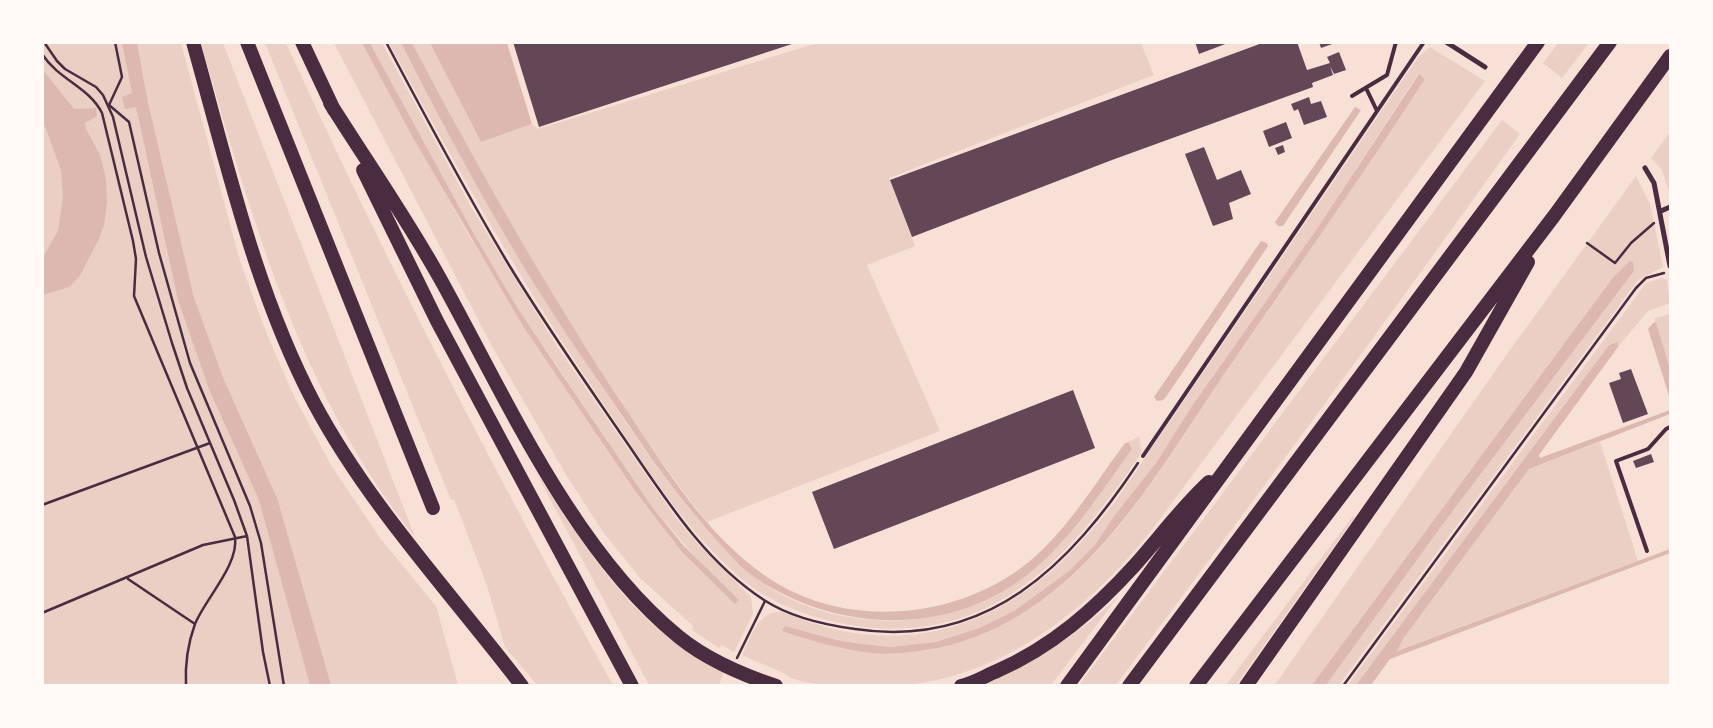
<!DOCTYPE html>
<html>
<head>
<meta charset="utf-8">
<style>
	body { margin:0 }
	#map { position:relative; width:1713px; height:728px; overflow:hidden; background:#f7e1d7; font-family:"Public Sans",sans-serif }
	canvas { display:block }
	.frame { position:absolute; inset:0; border:44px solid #fffaf5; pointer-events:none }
</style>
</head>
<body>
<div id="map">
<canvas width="1713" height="728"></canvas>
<div class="frame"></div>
</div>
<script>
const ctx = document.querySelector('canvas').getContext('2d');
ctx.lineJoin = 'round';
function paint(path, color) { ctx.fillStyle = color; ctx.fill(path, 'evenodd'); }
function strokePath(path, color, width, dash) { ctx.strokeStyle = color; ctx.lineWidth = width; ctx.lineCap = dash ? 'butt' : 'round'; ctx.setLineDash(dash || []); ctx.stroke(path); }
paint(new Path2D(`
	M42 43H181L240 261 268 337 295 398 331 465 380 538 436 606 458 685H43Z
	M201 43H223L415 537C300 394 251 216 201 43Z
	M265 43H286C386 262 496 475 613 685H537L505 647 487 586 454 499 451 500Z
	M334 43H362L468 234 638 495 682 552 736 604 653 508 517 307 474 234 370 43H382L471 207 556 345 673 514 697 543 751 597 753 614 734 652 722 645 719 648 692 630 693 626 640 578 603 532 568 478 493 348Z
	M389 43H401C468 173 541 296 623 418 657 467 690 515 733 556 741 564 748 573 757 579 835 636 949 634 1026 576 1070 542 1100 493 1132 449L1129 443H1125L1139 437 1142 452C1072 555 995 645 857 626 817 620 774 606 743 580 680 527 636 451 590 384 516 274 452 159 389 43Z
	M412 43H430L481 142 532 124 538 129 817 43H1141L1154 75 889 178 915 246 867 265 940 431 707 522C674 482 645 438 617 395 541 282 476 163 412 43Z
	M1558 43H1589L1562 78 1543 63Z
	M1430 47 1485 81 1151 531C1091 606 1013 670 915 684 900 686 885 686 869 686 845 686 818 687 794 679 788 677 783 672 777 670 766 665 754 661 742 655 752 637 757 611 781 612 801 619 821 627 842 631 961 654 1049 590 1117 499L1419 56ZM1418 74 1425 79C1363 174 1299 266 1235 359 1160 467 1089 608 951 645 915 654 878 656 841 648 822 643 804 634 785 626L837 640 862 644 890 647 936 642 979 628 1014 611 1069 571 1095 545 1114 516 1156 463 1192 406 1314 233Z
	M1502 120 1520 134C1388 320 1252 503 1116 685H1079Z
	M1670 132V194L1662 170 1651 158Z
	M1636 176 1650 204 1663 267 1638 280 1339 685H1326L1446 520 1634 271 1611 280 1312 685 1274 686 1505 357Z
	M1662 278 1667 280 1670 303 1648 311 1618 347 1616 342 1609 345 1356 685 1347 686 1646 283Z
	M1670 314V369L1654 323 1655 318Z
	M1600 442 1638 561 1396 651 1403 639 1529 469Z
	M534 469C573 529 614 596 672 640 688 652 707 661 724 672L719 685H649Z
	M1353 516 1355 517 1236 685H1226Z
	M1118 597 1051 685H984C1035 663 1077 635 1118 597Z`), '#ebcfc5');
paint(new Path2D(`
	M122 43H137L148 103 194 298 224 380 277 498 331 685H310L259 500 209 389 178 300 136 107 125 109 122 97 132 93Z
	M362 43H370L474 234 517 307 557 367 653 508 683 545 739 600 735 604 682 552 638 495 523 326 412 136Z
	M401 43H412C479 169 548 293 628 412 667 471 707 536 767 577 842 628 949 621 1021 568 1065 535 1093 486 1125 443H1129L1132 449C1100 493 1070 542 1026 576 947 636 839 633 757 579 743 570 732 557 721 545 687 508 658 469 630 427 588 366 546 306 509 242 471 177 435 110 401 43Z
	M430 43H507L532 124 481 142Z
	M43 70 74 109 96 108 97 116 85 123 86 129 100 155 106 179 107 203 104 225 99 239 79 277 69 287 43 295V257L58 231 63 197 61 170 43 121Z
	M1419 74 1425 79C1363 175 1297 268 1232 363 1158 470 1087 608 951 645 926 651 898 655 872 653 842 650 812 641 782 631L785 626 837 640 862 644 890 647 936 642 979 628 1014 611 1069 571 1095 545 1114 516 1156 463 1192 406 1314 233Z
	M1355 107 1361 110 1283 226H1278L1275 222Z
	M1261 241 1267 243 1268 246 1166 397 1163 400 1157 401 1154 397Z
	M1630 261 1633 262 1634 271 1446 520 1326 685H1312L1611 280Z
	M1653 323H1656L1670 369V399L1648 329Z
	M1617 342 1618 347 1539 455 1540 458 1670 410V414L1529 469 1403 639 1397 651 1670 549V553L1390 659 1371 685H1356L1609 345Z`), '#dcb8b0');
paint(new Path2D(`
	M513 42H795V43L539 127Z
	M1195 42H1228V43L1199 54Z
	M1265 42H1297L1307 70 1330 63 1327 57 1339 52 1346 70 1334 74 1330 66 1333 75 1312 83 1313 87 1112 160 912 237 890 180Z
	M1319 42H1335V43L1321 48Z
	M1309 97 1311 104 1321 101 1327 117 1304 125 1298 109 1294 111 1291 104Z
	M1286 122 1292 138 1269 147 1263 131Z
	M1283 145 1285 152 1278 155 1275 148Z
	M1204 147 1217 180 1241 170 1251 194 1229 203 1233 219 1213 226 1185 154Z
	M1631 369 1648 414 1623 423 1609 383 1621 379 1619 373Z
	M1073 390 1095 448 834 549 812 492Z
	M1651 454 1654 462 1636 468 1633 461Z`), '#644757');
strokePath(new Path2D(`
	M44 42 57 61 65 69 96 87 103 95 113 117 146 257 172 343 187 388 234 500 247 536 263 652 270 686
	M115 42 122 77 109 105 129 122 159 253 190 363 250 506 261 543 284 686
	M386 42C425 116 464 189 506 260 542 320 582 377 621 434 662 493 702 560 764 600 790 617 825 625 855 629 988 649 1070 565 1138 463
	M42 54C59 80 89 87 102 113L133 241 136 259 134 296 235 537C239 565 205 599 195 624 188 643 185 666 186 686
	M1587 243 1615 263 1631 243 1654 223
	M42 505 210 443
	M128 579 195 624
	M42 613 203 545 247 536
	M737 658 765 601
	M1343 686 1636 288 1646 278 1664 273`), '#4a2c40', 2.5);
strokePath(new Path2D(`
	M1366 88 1377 111
	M1352 96 1387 75 1396 42
	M1143 456 1424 42
	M1647 551 1616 461 1648 449 1666 429 1670 427`), '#4a2c40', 4);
strokePath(new Path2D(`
	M1446 42 1485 67
	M1645 168 1654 183 1670 266
	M1661 211 1670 207`), '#4a2c40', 5);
strokePath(new Path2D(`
	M193 42C227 163 255 291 314 403 369 506 451 593 522 686
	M247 42 433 508
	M302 42 334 110
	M330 103C367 162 408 220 442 282 506 398 574 552 679 637 706 659 743 675 776 686
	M363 170 437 321 632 686
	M961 686C974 683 985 676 997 671 1052 647 1095 609 1135 565 1160 537 1181 508 1209 482
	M1067 686 1538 42
	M1129 686 1610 42
	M1196 686 1554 216 1670 56
	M1246 686 1466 372 1528 262`), '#4a2c40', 14);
</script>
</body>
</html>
